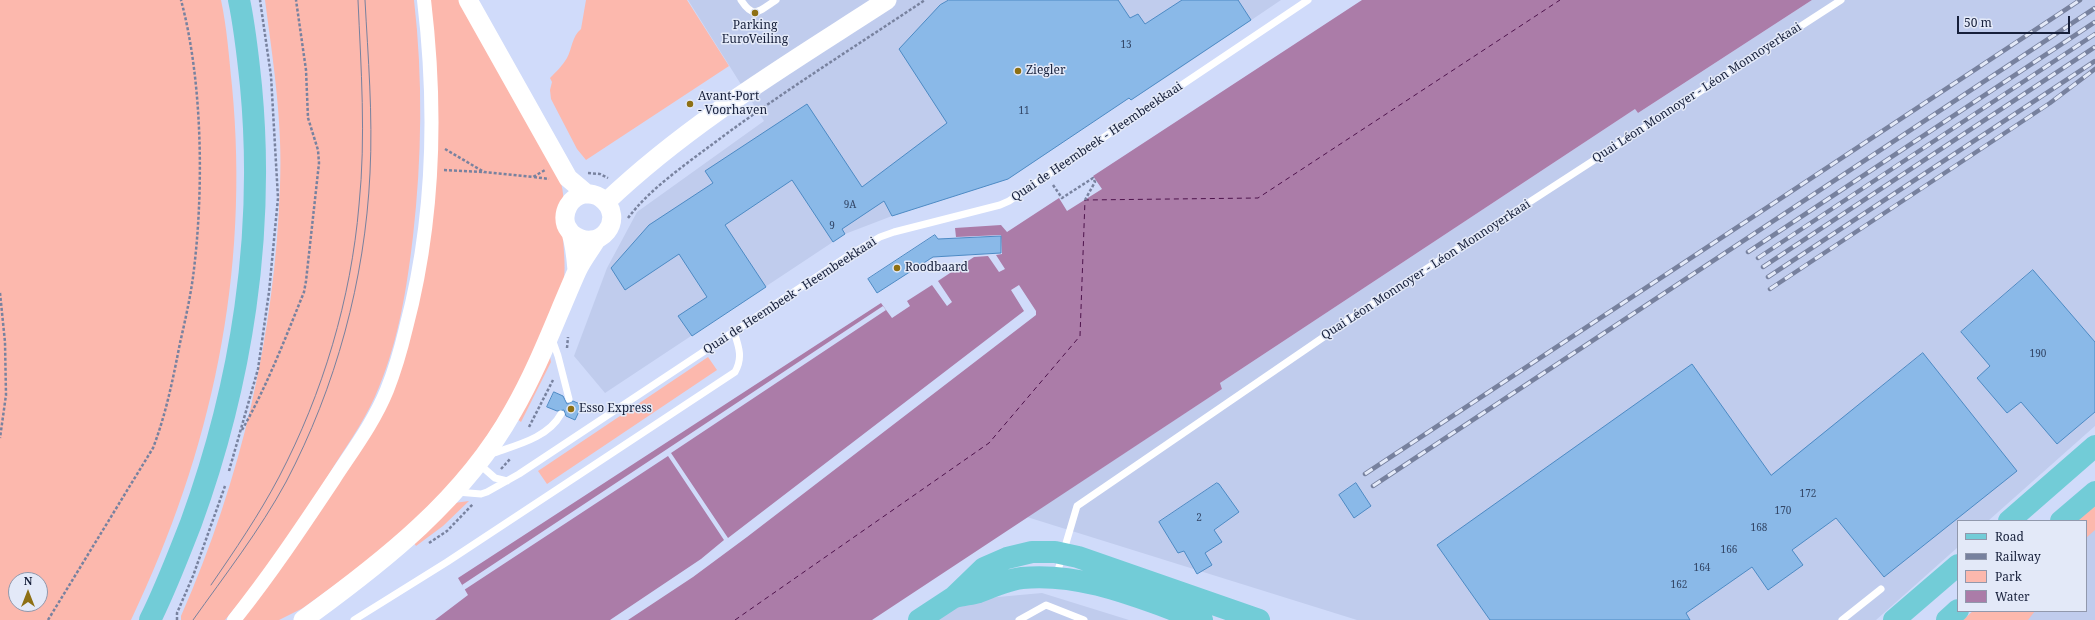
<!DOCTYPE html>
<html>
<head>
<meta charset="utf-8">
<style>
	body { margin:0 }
	#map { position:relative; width:2095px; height:620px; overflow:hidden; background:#d0dbfa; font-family:"Noto Serif",serif }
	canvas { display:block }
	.legend { position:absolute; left:1957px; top:520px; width:130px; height:92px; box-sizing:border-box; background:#e3e9f8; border:1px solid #9198ac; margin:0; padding:5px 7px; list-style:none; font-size:12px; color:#161f3a }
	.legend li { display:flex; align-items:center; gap:8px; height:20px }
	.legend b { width:20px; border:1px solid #9198ac }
	.north { position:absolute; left:8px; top:572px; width:40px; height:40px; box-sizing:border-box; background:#e3e9f8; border:1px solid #9198ac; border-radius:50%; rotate:0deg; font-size:11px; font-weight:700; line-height:16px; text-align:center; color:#161f3a }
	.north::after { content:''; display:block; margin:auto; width:14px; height:18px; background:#8e7014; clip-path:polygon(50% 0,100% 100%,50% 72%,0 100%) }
	.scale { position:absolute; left:1957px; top:16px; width:113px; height:18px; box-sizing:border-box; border:2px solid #161f3a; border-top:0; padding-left:5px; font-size:12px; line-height:14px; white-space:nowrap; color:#161f3a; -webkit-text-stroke:3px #e3e9f8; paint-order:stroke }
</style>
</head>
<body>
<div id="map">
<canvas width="2095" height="620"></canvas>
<ul class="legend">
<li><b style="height:5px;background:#72ccd7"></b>Road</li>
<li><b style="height:5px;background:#77819e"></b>Railway</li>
<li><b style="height:11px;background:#fcb8ad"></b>Park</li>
<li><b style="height:11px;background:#ab7ca8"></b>Water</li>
</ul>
<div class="north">N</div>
<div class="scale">50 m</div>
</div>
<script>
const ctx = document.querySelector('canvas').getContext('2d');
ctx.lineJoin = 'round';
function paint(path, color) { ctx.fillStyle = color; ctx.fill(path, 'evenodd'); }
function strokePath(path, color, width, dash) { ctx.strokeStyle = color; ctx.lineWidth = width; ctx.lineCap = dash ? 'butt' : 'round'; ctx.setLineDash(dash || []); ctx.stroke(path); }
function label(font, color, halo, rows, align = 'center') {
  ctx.font = font + ' "Noto Serif",serif'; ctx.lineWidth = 3; ctx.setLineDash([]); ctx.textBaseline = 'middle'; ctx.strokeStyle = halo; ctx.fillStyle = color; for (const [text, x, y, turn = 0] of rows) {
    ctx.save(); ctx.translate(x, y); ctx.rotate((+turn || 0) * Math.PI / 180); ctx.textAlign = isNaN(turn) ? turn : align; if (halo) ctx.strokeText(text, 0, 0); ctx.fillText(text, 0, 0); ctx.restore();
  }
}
paint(new Path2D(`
	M688 0H1281L1176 71 1131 100 1129 98 1008 179 892 216 845 234 605 393 574 356 607 268 637 212 764 121Z
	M1812 0H2095V426L1988 521H1958V547L1876 620H1357L1027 517 1222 389 1220 383 1635 109 1638 113Z
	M2095 505V620H1963L1973 611H2086V521Z
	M1042 593 1129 620H926L954 601Z`), '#c0cced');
paint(new Path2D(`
	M0 0H221C227 28 229 57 232 86 250 273 212 451 131 620H0ZM16 580H40V604H16Z
	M265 0H414C423 78 422 158 413 236 407 287 399 339 379 387 368 415 350 441 334 466 301 520 266 572 225 620H181V616C241 480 275 334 280 186 283 124 273 61 265 0Z
	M429 0H460L561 183C566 200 562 219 563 237 564 255 566 269 563 287L522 382 469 464 393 543 303 608 279 620H241L373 429 422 284Z
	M586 0H687L729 66 586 160 577 149 551 99 550 90 552 82 550 78C556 72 563 65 567 58 572 49 572 36 581 29Z
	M550 357 551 362 521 422 517 419Z
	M708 357 717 370 547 484 538 471Z
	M469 501 443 526 416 546 414 543 454 503Z
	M2095 505V530L2086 538V521H2077Z
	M1973 611H2035L2028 620H1963Z`), '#fcb8ad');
paint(new Path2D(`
	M1362 0H1812L1638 113 1635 109 1220 383 1222 389 872 620H435L468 595 458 578 881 303 892 318 910 306 907 301 932 285 947 306 952 302 938 281 974 257 988 256 999 272 1005 269 996 255 1002 254 1001 235 956 237 955 228 1001 225 1007 232 1059 198 1067 211 1102 189 1093 176Z`), '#ab7ca8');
paint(new Path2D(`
	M1019 285 1036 311V315L747 537 693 577 628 620H610L701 559 724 540 668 456 464 590 462 585 883 306 886 310 671 453 728 538 1024 311 1011 290Z`), '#d0dbfa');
strokePath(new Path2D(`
	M735 620 989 443 1080 336 1085 200 1258 198 1560 0`), '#4e134c', 1, [5, 4]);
const building = new Path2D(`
	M949 0H1118L1130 18 1138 14 1145 24 1182 0H1238L1251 20 1131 100 1129 98 1008 179 892 216 884 201 842 229 845 234 833 242 792 180 725 225 766 287 692 336 678 316 707 297 679 254 625 290 611 268 649 225 713 183 705 171 807 104 862 187 947 123 899 49 940 5Z
	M935 235 938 239 1001 236V253L933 257 877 293 868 279Z
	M2033 270 2095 342V412L2057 444 2021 402 2007 413 1977 378 1990 366 1961 332Z
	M1923 353 2017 471 1884 577 1836 518 1792 550 1803 565 1768 590 1752 567 1686 613 1690 620H1490L1437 545 1692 364 1771 475Z
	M554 392 563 396 567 404 573 401 582 405 575 420 566 416 564 410 557 411 547 407Z
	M1217 483 1219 484 1239 512 1214 530 1222 542 1205 553 1212 565 1197 574 1184 551 1178 553 1159 522Z
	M1356 483 1371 506 1354 518 1339 495Z`);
paint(building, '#8ab9e8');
strokePath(building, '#4d8ac4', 1);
strokePath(new Path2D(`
	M445 149 484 172 533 177 545 170
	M444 170 483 172
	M588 173 600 174 608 178
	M534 177 549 179
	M1053 185 1062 198 1093 178 1095 182 1085 200
	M628 218C649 190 682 167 710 146 779 94 853 48 925 0
	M0 293 5 342 6 395 0 438
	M567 348 568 337
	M529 427 553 380
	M242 430C267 386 285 339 304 292L306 281 319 163 318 150 308 118 306 70 296 0
	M501 469 510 459
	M229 471 258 369 269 292 278 198 271 76 260 0
	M429 543 447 531 473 504
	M48 620 153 448C166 414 173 379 180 343 185 321 190 299 193 277 204 193 203 82 181 0
	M177 620V613L193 576 225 486`), '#78829f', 2.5, [3, 2]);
strokePath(new Path2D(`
	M741 0C754 20 759 11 776 0
	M552 339 558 356 569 399
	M491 454C516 445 548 438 561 414
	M479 464 495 478 507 481
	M457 492 481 494 487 492 519 474 851 254 880 237 894 232 1000 205 1009 201 1308 0
	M1056 577 1077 506 1366 308 1841 0
	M354 620 447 562 735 372C743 358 739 347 734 332
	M1019 620 1046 605 1084 620
	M1842 620 1881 589`), '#fff', 7);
strokePath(new Path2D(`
	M234 620C270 575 302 527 334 479 353 450 374 422 387 390 395 370 401 349 406 328 434 222 437 109 424 0`), '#fff', 14);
strokePath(new Path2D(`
	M468 0 568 178 587 194
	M606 202C690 122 790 63 887 0
	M571 233C599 256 628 218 601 198 597 195 589 193 584 194 570 197 562 212 566 225 567 228 570 231 571 233 575 245 576 258 577 270
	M303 620C383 562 464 499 513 411 539 366 556 318 577 271 582 260 590 250 596 240`), '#fff', 19);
strokePath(new Path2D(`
	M2009 521 2095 446
	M2061 521 2095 492
	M955 597C963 595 971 594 979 592 993 586 1007 580 1022 578 1085 572 1144 600 1202 620
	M150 620C166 588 178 556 191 523 242 383 265 234 251 86 248 57 245 28 239 0
	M919 620 954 597 984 568 1007 558 1032 552H1055L1078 557 1259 620
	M1894 620 1958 565
	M1947 620 1958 610`), '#72ccd7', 22);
strokePath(new Path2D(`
	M211 585C235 550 259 515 279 477 323 393 351 299 359 205 366 137 361 68 358 0
	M193 620C225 575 260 530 286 482 336 387 365 280 370 173 373 115 368 57 365 0`), '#77819e', 1);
const rail = new Path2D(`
	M1748 252 2095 22
	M1758 258 2095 34
	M1763 267 2095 47
	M1768 277 2095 61
	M1770 289 2050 103 2095 69
	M1365 474 2080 0
	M1373 486 2095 8`);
strokePath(rail, '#77819e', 4.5);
strokePath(rail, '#e3e9f8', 3, [9]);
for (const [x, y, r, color] of [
	[755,13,4,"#8e7014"],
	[1018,71,4,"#8e7014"],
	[690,104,4,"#8e7014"],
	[897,268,4,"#8e7014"],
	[571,409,4,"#8e7014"]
]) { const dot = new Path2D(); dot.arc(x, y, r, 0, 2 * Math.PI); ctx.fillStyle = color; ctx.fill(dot); strokePath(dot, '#e3e9f8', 1.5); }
label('10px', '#334666', null, [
	["13",1126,45],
	["11",1024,111],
	["9A",850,205],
	["9",832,226],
	["190",2038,354],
	["172",1808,494],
	["170",1783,511],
	["2",1199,518],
	["168",1759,528],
	["166",1729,550],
	["164",1702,568],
	["162",1679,585]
]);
label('12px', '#161f3a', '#e3e9f8', [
	["Parking",755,26,"center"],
	["EuroVeiling",755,40,"center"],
	["Ziegler",1026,71],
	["Avant-Port",698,97],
	["- Voorhaven",698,111],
	["Roodbaard",905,268],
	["Esso Express",579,409]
], 'left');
label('12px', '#161f3a', '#e3e9f8', [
	["Quai Léon Monnoyer - Léon Monnoyerkaai",1697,93,-33],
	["Quai de Heembeek - Heembeekkaai",1097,142,-34],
	["Quai Léon Monnoyer - Léon Monnoyerkaai",1426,270,-33],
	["Quai de Heembeek - Heembeekkaai",790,296,-33]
]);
</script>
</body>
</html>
